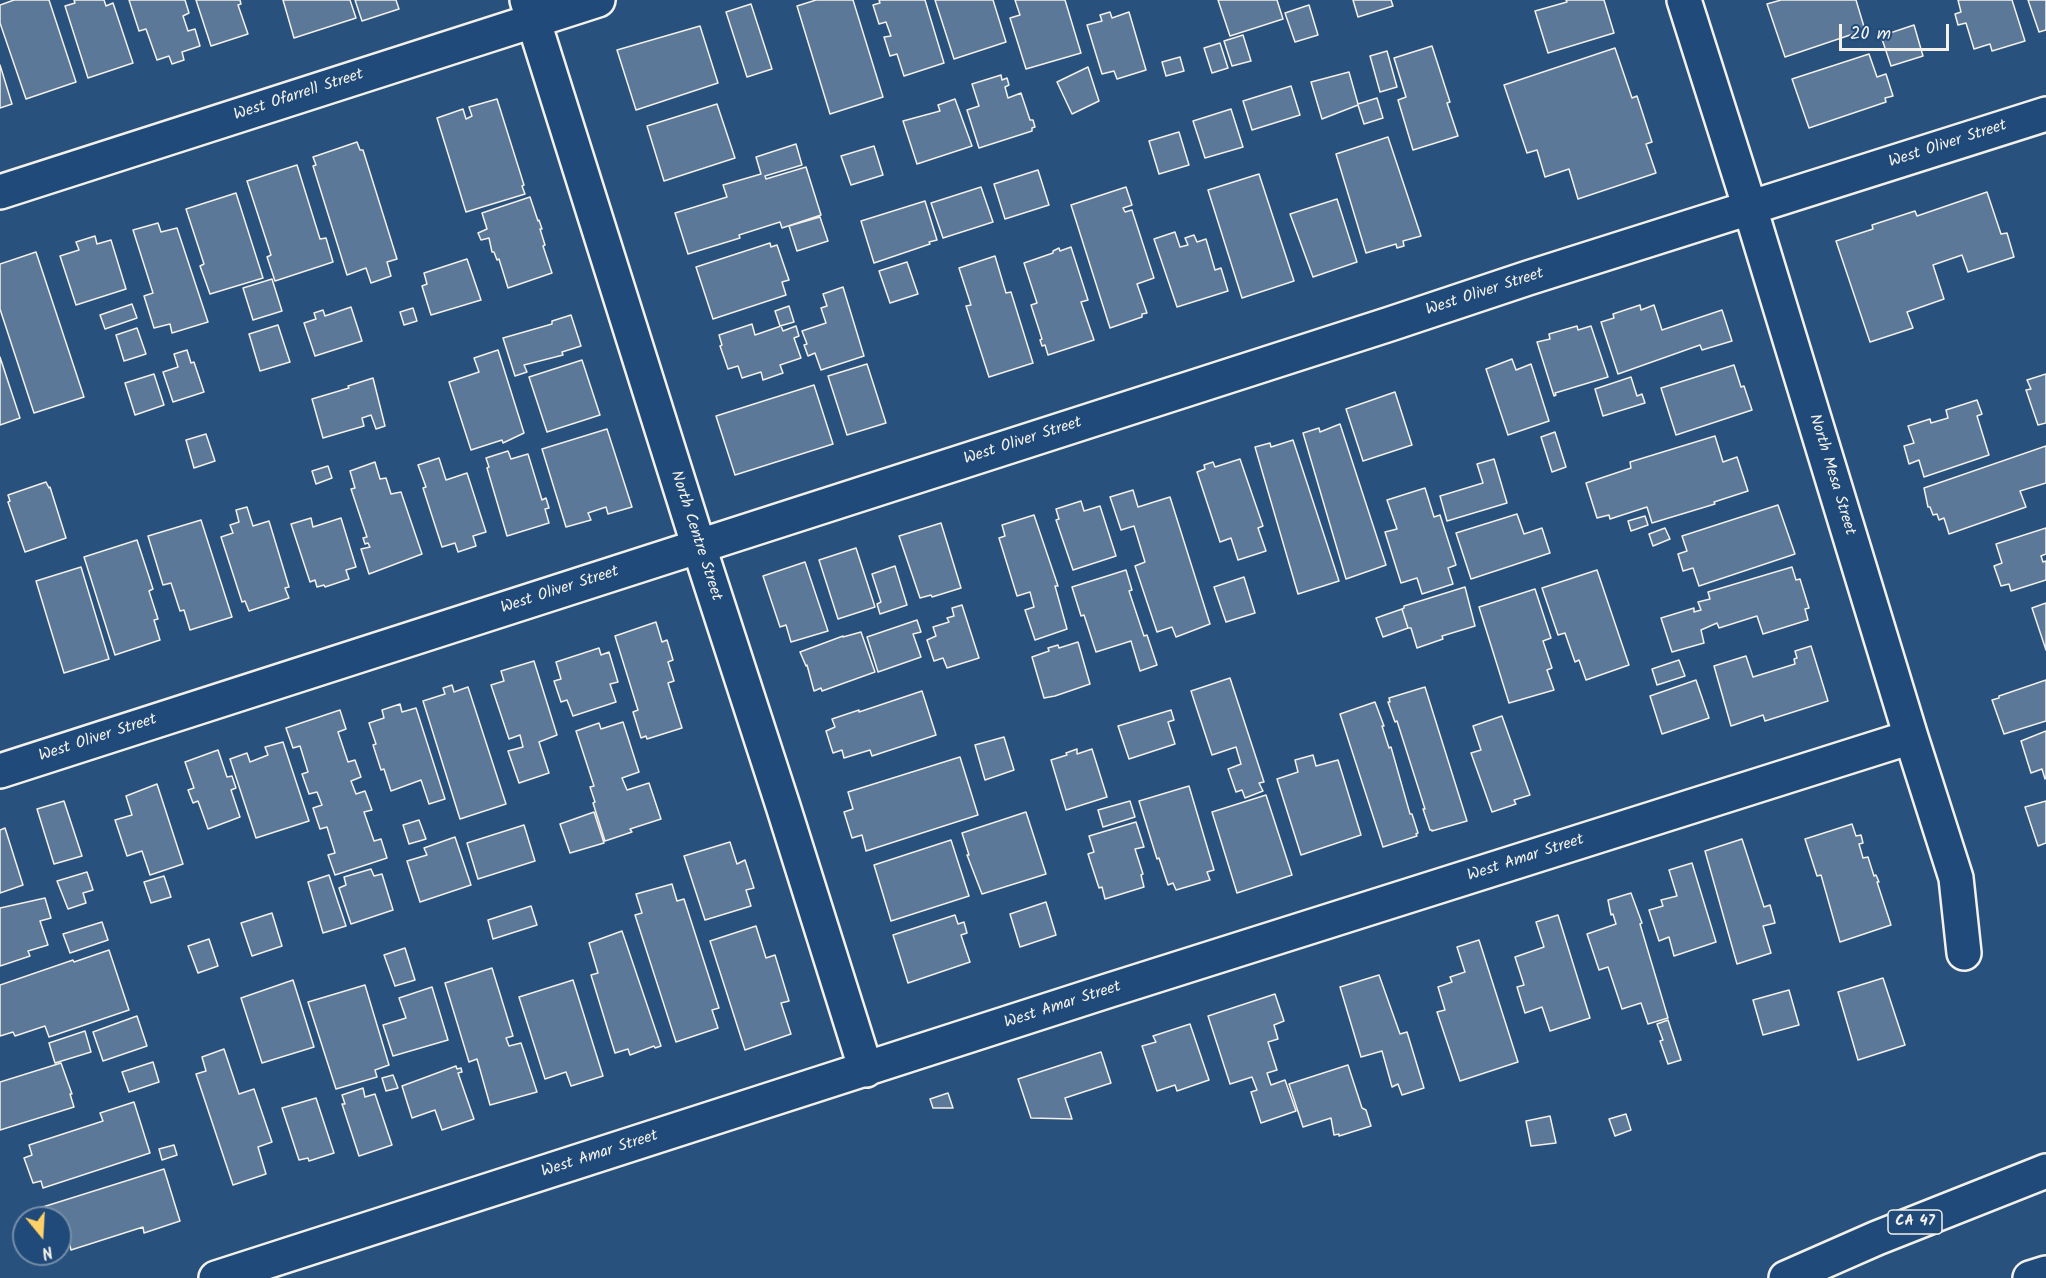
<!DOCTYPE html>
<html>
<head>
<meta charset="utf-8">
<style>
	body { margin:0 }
	#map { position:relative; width:2046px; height:1278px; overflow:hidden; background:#28517e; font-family:Kalam,sans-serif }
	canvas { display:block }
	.north { position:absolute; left:12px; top:1206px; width:60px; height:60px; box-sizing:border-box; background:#1f4a7a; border:2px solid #748da6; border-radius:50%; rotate:162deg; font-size:16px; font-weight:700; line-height:24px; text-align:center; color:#f4f1e8 }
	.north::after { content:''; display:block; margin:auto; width:21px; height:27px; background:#ffd166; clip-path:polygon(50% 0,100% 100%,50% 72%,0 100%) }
	.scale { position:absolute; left:1839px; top:24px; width:110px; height:27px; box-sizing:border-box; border:3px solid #f4f1e8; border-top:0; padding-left:8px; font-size:18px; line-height:21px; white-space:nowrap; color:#f4f1e8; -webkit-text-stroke:4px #1f4a7a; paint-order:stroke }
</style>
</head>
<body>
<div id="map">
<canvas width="2046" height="1278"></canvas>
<div class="north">N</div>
<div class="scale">20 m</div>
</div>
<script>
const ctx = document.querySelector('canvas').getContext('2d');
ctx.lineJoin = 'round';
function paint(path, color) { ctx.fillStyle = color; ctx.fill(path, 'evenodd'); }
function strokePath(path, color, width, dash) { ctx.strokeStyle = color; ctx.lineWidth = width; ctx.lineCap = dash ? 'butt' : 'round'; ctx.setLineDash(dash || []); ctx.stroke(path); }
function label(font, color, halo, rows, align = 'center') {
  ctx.font = font + ' Kalam,sans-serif'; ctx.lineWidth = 4.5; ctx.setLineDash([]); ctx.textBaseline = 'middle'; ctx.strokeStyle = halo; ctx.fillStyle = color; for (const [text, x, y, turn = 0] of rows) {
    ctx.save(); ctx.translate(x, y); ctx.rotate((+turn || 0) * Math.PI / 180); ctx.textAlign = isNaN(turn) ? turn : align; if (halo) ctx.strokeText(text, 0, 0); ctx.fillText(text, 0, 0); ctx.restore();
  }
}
const building = new Path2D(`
	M14 0H49L76 82 26 99 0 23V5Z
	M74 0H104L106 6 113 3 133 63 88 78 65 6 75 3Z
	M129 0H185L189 13 183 16 188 31 195 29 200 46 182 52 184 60 172 64 169 56 157 60 146 29 139 31Z
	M196 0H240L241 4 238 5 248 34 211 46Z
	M283 0H350L356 18 294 38Z
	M355 0H396L399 9 362 21Z
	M816 0H853L883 97 830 114 797 6Z
	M879 0H925L944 63 904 76 897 54 890 56 884 37 891 36 886 22 879 24 873 5 880 3Z
	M935 0H993L1006 42 954 59Z
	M1015 0H1065L1081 53 1026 69 1010 18 1020 15Z
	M1218 0H1277L1283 19 1230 36Z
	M1353 0H1391L1393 6 1358 17Z
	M1566 0H1604L1614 33 1548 53 1535 11 1567 2Z
	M1781 0H1856L1865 30 1785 57 1767 4Z
	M1958 0H2012L2025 41 1992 51 1990 44 1974 49 1966 23 1958 25 1955 14 1961 12Z
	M2028 0H2046V30L2039 32Z
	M751 4 772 69 747 77 726 12Z
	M1309 5 1318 35 1295 42 1285 13Z
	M1110 12 1112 18 1129 12 1146 70 1117 79 1114 71 1102 74 1087 25 1102 21 1100 15Z
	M1914 25 1923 56 1891 66 1881 36Z
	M700 26 718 83 636 110 617 50Z
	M1243 35 1251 61 1232 66 1224 41Z
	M1220 43 1228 68 1212 73 1204 48Z
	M1432 46 1450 102 1447 103 1458 136 1413 150 1398 100 1406 97 1394 58Z
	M1615 48 1632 98 1637 96 1652 142 1646 144 1656 173 1578 199 1569 169 1545 177 1537 150 1527 153 1504 85Z
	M1387 51 1397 87 1380 92 1370 56Z
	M1869 54 1877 77 1886 74 1893 96 1885 98 1886 102 1809 128 1792 79Z
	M1180 57 1184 71 1166 76 1162 62Z
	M0 65 12 104 0 108Z
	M1088 67 1099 101 1072 114 1057 82Z
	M1349 72 1358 104 1377 98 1383 118 1364 124 1358 105 1322 119 1311 82Z
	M1001 75 1002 80 1007 78 1009 85 1005 87 1008 98 1021 93 1030 120H1033L1035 127 1032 128V131L979 148 967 110 979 106 972 84Z
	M1291 86 1300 115 1252 130 1243 101Z
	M497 99 524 185 522 186 525 194 466 212 437 118 463 109 466 119 472 116 469 107Z
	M955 99 972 146 917 164 903 121 940 111 938 105Z
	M717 104 735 158 664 181 647 126Z
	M1231 109 1243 147 1205 158 1193 121Z
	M1179 132 1189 165 1159 174 1149 141Z
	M1388 137 1421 236 1403 241 1404 246 1397 248 1396 244 1366 253 1336 154Z
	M357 142 360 150H363L397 259 387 262 391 276 371 283 366 268 347 275 313 166 316 165 313 157Z
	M796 144 802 165 765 176 766 179 806 167 821 215 782 228 780 222 739 235 740 238 688 254 675 213 727 197 723 185 761 174 756 157Z
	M874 146 883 175 851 185 841 156Z
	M297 165 320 239 326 238 333 262 275 281 267 257 271 255 247 181Z
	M1038 170 1049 205 1005 219 994 184Z
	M1259 174 1294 281 1242 298 1208 190Z
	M981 187 993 222 943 238 931 203Z
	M1126 187 1132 205 1123 208 1125 212 1132 210 1154 278 1137 284 1147 313 1142 314V317L1110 328 1071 205Z
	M1987 192 2001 234 2007 233 2014 257 1968 272 1962 255 1933 265 1944 299 1907 312 1913 328 1870 342 1836 241 1873 229 1872 225 1915 211 1917 216Z
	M236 193 263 278 210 294 200 266 204 264 186 209Z
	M530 197 538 221 539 220 542 229H540L545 245 543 246 552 273 508 288 499 259 497 260 494 252H492L489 238 481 240 478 233 487 229 482 213Z
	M1337 199 1357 262 1313 277 1290 214Z
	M925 201 937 240 929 242 930 244 874 263 861 221Z
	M820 217 828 241 797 251 789 226Z
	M158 223 161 232 177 228 208 322 172 333 170 324 154 328 144 296 153 293 133 230Z
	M1175 232 1180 247 1188 245 1185 238 1194 235 1197 242 1206 239 1215 270 1221 268 1228 291 1177 307 1154 239Z
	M95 236 97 244 111 240 126 289 76 305 60 256 79 250 76 242Z
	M770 243 771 247 777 245 789 280 782 282 786 295 713 319 696 267Z
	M1071 247 1088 300 1081 302 1094 340 1048 355 1045 345 1042 346 1040 340 1042 339 1031 305 1037 303 1024 263 1053 253V251L1059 248 1060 251Z
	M36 252 84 397 34 413 0 309V264Z
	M995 256 1006 293 1011 292 1033 363 989 377 966 306 971 305 959 268Z
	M467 259 481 300 431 315 422 286 427 284 424 273Z
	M907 262 918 294 890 303 879 271Z
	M272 279 282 311 253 320 243 288Z
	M843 287 864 356 821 370 815 353 808 356 804 345 807 344 802 331 826 323 821 308 827 306 823 294Z
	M132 304 137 318 105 329 100 315Z
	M1640 305 1641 310 1654 305 1662 330 1722 310 1732 341 1702 350 1700 345 1618 374 1601 322 1614 318 1613 314Z
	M789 306 794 322 780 326 775 311Z
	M351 307 362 341 315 356 304 323 316 319 314 313 323 310 325 316Z
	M413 308 417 321 404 325 400 312Z
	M571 315 581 346 562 352 563 355 524 365 527 372 515 376 503 338 552 324V321Z
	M752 324 755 335 781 326 783 331 796 326 799 336 794 338 801 358 780 365 783 373 763 380 761 372 742 378 738 366 728 369 720 346 722 345 719 335Z
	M278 325 290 362 260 371 249 334Z
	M1577 326 1578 330 1591 326 1608 377 1555 393 1556 395 1554 396 1537 342 1550 339 1549 334Z
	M137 328 146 354 124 361 116 335Z
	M187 350 191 363 194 362 204 392 173 402 163 372 178 367 174 354Z
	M498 350 524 433 503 443 502 440 471 450 449 382 479 372 474 358Z
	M0 357 20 418 0 425Z
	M1512 359 1516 370 1531 364 1549 421 1508 435 1486 369Z
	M582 360 600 415 547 432 529 377Z
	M867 364 886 423 847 435 828 376Z
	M1734 365 1741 387 1744 386 1752 410 1676 435 1661 388Z
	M154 374 164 405 135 415 125 383Z
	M2046 374V423L2038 425 2026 390 2031 389 2027 380Z
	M1631 377 1637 396 1642 394 1645 403 1603 416 1595 389Z
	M373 378 385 426 376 429 371 415 362 418 364 426 323 438 312 399 349 388 348 386Z
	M814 385 833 444 735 475 716 416Z
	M1395 392 1412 445 1363 461 1346 409Z
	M1977 400 1982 414 1977 416 1989 455 1924 477 1919 460 1909 464 1904 446 1914 443 1908 426 1930 419 1931 423 1948 418 1946 410Z
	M1340 424 1386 565 1346 579 1303 433 1319 428 1320 432Z
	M607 429 632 507 608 514 606 507 588 513 591 520 566 527 542 449Z
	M1555 432 1566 467 1552 472 1541 437Z
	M206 434 215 461 194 468 186 440Z
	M1715 436 1723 462 1737 457 1748 491 1714 502 1715 504 1652 523 1647 507 1610 519 1609 515 1597 518 1586 483 1631 468 1630 462Z
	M1293 440 1339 581 1298 594 1255 447 1270 443 1271 447Z
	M2046 446V483L2020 491 2026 507 1949 534 1944 518 1939 520 1937 514 1933 515 1930 507H1928L1924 488Z
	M508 451 511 459 528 454 542 500 546 498 549 508 545 509 549 523 507 536 487 468 489 467 486 458Z
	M439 458 446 480 467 473 486 532 473 536 476 546 458 552 455 543 442 547 423 488 426 487 418 465Z
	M1240 459 1263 526 1258 528 1266 551 1238 560 1231 538 1220 542 1197 472 1205 469 1204 465 1213 462 1215 467Z
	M1494 459 1507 503 1447 521 1440 496 1483 483 1477 464Z
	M375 462 380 479 386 478 391 494 401 492 422 554 369 574 361 549 370 547 368 543 365 544 363 538 367 537 351 489 355 488 350 471Z
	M328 466 332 478 316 484 312 471Z
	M46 482 49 488 50 487 66 538 25 552 8 502 10 501 8 495Z
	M1425 488 1434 517 1440 515 1456 565 1448 568 1453 584 1422 594 1417 578 1401 583 1385 532 1397 529 1387 500Z
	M1133 490 1138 507 1170 497 1210 624 1176 637 1172 627 1157 632 1135 566 1145 562 1134 526 1121 530 1110 497Z
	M1081 501 1084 511 1100 506 1116 556 1073 570 1056 520 1059 519 1056 509Z
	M1778 505 1795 554 1699 586 1693 568 1683 571 1678 554 1687 551 1682 536Z
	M247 507 253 526 269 521 289 587 285 588 289 598 249 611 245 601 242 602 221 537 233 533 230 525 239 522 236 510Z
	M1517 514 1524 534 1542 528 1550 553 1471 579 1456 533Z
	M1034 515 1058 586H1055L1067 629 1035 640 1025 610 1034 607 1030 592 1017 596 999 538 1005 536 1002 525Z
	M1645 516 1648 525 1631 531 1628 521Z
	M311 518 313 527 341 518 356 567 346 570 349 579 325 587 324 585 317 587 315 580 310 582 291 524Z
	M201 520 232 617 190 630 184 610 180 611 171 583 163 585 148 536Z
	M941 523 961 588 932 597 931 595 920 598 899 536Z
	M1665 528 1670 539 1653 546 1649 534Z
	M2046 528V554L2041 556 2043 562 2046 561V580L2011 591 2009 584 2001 586 1994 566 2002 563 1996 544Z
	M137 540 153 589 149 591 158 619 154 620 160 640 115 655 84 557Z
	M856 548 875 607 838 619 819 560Z
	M805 562 828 631 791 642 786 625 780 627 763 576Z
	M895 566 907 605 880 614 877 604 881 602 872 574Z
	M81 567 109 659 64 673 36 581Z
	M1792 567 1796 580 1800 579 1809 608 1805 609 1808 620 1763 634 1757 616 1719 628 1717 623 1701 630 1704 643 1672 652 1661 618 1694 608V612L1701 610 1698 602 1710 599 1708 592Z
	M1126 570 1132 590 1129 591 1144 636 1147 635 1157 665 1140 671 1131 641 1096 652 1084 615 1081 616 1072 587Z
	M1597 570 1629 665 1586 680 1579 660 1575 662 1565 633 1558 635 1542 588Z
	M1244 577 1255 613 1226 622 1214 587Z
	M1465 587 1475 626 1442 636 1443 639 1417 648 1411 628H1408L1402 609 1404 608V606Z
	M1535 589 1551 638 1543 641 1552 668 1547 670 1554 690 1509 703 1479 607Z
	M2046 603V650L2032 608Z
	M962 605 979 658 947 668 943 658 934 661 927 640 936 636 933 627 949 622 947 618 954 616 952 608Z
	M1402 609 1408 628 1383 637 1376 618Z
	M917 620 921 632 913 634 921 657 878 672 867 637Z
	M656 622 662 642 667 640 673 660 668 662 674 681 668 683 682 728 647 739 646 736 641 738 633 712 638 710 615 636Z
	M861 632 875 672 822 691 821 688 814 691 807 665 806 666 800 652 843 636V637Z
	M1078 642 1090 684 1055 696 1044 698 1032 657 1049 651 1048 648 1058 645 1059 648Z
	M1811 646 1828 701 1765 721 1763 715 1731 726 1714 666 1746 656 1753 677 1795 664 1794 659 1797 658 1795 651Z
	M599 648 601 655 609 652 618 682 610 684 616 702 573 716 567 700 561 702 554 681 561 679 556 662Z
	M1679 660 1685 676 1657 685 1652 669Z
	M534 661 557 735 539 742 549 773 519 783 508 751 523 747 520 735 509 739 491 685 504 681 501 671Z
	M1230 678 1264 782 1259 783 1263 791 1245 798 1242 790 1236 792 1228 769 1241 764 1236 747 1212 755 1191 691Z
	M1696 680 1709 718 1662 734 1650 696Z
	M2046 680V721L2004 734 1992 700 1999 698V696Z
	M452 685 454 692 468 687 506 804 460 819 423 701 445 694 443 688Z
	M1425 687 1467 821 1432 831V830H1430L1423 809H1425L1397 721 1395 722 1388 702H1390L1389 698Z
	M922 691 936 735 872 756 870 750 844 758 842 750 833 753 826 731 835 727 832 719 859 710V712Z
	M1375 702 1384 726H1382L1389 748 1391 747 1410 814H1412L1418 833 1416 834 1417 836 1383 847 1340 714Z
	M400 704 402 712 416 708 445 799 429 804 421 780 391 791 384 769 381 770 373 745 376 744 369 723 384 718 382 710Z
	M340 710 346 729 338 732 348 762 355 760 361 777 351 781 356 794 365 791 372 810 364 812 374 841 381 839 387 858 335 875 328 855 335 853 327 827 320 829 313 808 322 805 317 792 309 794 302 774 308 772 300 746 293 748 286 728Z
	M1171 710 1174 720 1168 722 1175 744 1129 759 1118 726Z
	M1502 716 1530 795 1514 800 1516 804 1492 812 1471 753 1481 750 1473 726Z
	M623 722 639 772 622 778 627 790 649 783 661 819 630 829 632 832 605 841 593 803 595 802 590 787 594 786 576 731 599 723 601 729Z
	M2046 731V778L2045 779 2042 769 2031 773 2021 741Z
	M1004 737 1014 770 985 780 975 745Z
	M283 742 309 821 256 838 230 759 247 753 250 762 268 755 265 747Z
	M1077 749V754L1092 749 1107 797 1066 810 1051 760 1067 755 1066 753Z
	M218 750 227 777 232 776 236 788 231 790 240 817 208 829 198 801 193 803 188 790 194 788 185 762Z
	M1313 755 1316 766 1338 760 1361 835 1301 855 1277 779 1298 772 1295 760Z
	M960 757 978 815 866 851 862 835 852 838 844 812 853 809 848 792Z
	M157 784 183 864 150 875 142 851 127 856 115 820 132 815 126 796Z
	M1189 786 1214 870 1207 872 1210 880 1176 890 1173 883 1168 885 1159 858 1157 859 1139 801Z
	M1266 795 1292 875 1237 893 1212 812Z
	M64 801 82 856 54 864 37 809Z
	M1130 801 1135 817 1103 827 1098 810Z
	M2046 801V843L2038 846 2025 807Z
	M594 812 604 843 570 853 560 824Z
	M1026 812 1046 874 982 894 967 855H969L962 833Z
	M419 820 426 839 409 844 403 825Z
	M1136 822 1144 847 1135 849 1143 874 1141 875 1144 887 1105 899 1102 887 1099 888 1088 854 1094 852 1089 836Z
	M1852 824 1856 836 1861 835 1863 843 1859 844 1863 858 1868 857 1874 876 1876 875 1879 882H1877L1891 925 1840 942 1821 875 1817 876 1805 839Z
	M524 825 535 861 478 879 467 843Z
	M5 828 23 885 0 893V830Z
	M455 837 471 885 420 902 407 861 427 855 424 848Z
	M1742 839 1764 907 1770 905 1775 923 1763 926 1771 953 1737 964 1705 851Z
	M951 840 969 896 891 921 874 865Z
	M730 842 737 864 745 860 754 888 746 890 751 906 705 920 684 856Z
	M1692 863 1716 942 1674 956 1669 937 1659 941 1649 910 1663 906 1661 900 1677 896 1669 870Z
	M371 869 374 876 382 874 393 910 351 924 339 888 346 885 344 877Z
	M87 872 93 890 83 893 86 903 68 909 57 881Z
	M329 875 346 926 323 933 308 882Z
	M164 876 171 897 151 903 144 882Z
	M672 884 677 901 684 899 719 1008 712 1010 718 1028 676 1042 635 915 642 913 636 894Z
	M1631 893 1642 923 1640 924 1668 1018 1648 1024 1641 1003 1622 1009 1608 967 1599 970 1587 934 1616 924 1613 914 1611 915 1608 900Z
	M45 898 51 918 40 921 48 945 28 951 30 956 0 966V908Z
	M1046 902 1056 935 1020 947 1010 914Z
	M531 906 537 925 493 939 488 920Z
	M272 913 282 946 252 956 241 923Z
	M955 915 958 924 964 922 967 933 961 935 970 962 908 983 893 935Z
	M1558 915 1590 1018 1550 1031 1542 1007 1525 1013 1517 987 1524 985 1515 957 1544 947 1536 922Z
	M102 922 108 940 70 953 63 934Z
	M756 926 766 958 775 955 789 1001 781 1003 791 1034 745 1050 710 941Z
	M622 931 661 1046 655 1048 654 1046 630 1055 628 1049 615 1053 591 975 598 973 589 943Z
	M209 939 218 966 198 973 188 946Z
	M1479 940 1518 1062 1460 1081 1437 1012 1445 1010 1438 987 1452 982 1450 977 1465 972 1457 947Z
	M405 948 415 980 395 986 384 955Z
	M109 950 129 1010 49 1037 45 1026 15 1036 13 1032 0 1036V985L73 960 74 962Z
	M492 968 513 1036 506 1038 509 1046 521 1043 537 1092 490 1105 477 1059 469 1062 445 983Z
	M1379 975 1400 1034 1407 1032 1424 1088 1402 1095 1398 1084 1392 1087 1382 1051 1361 1057 1340 987Z
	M1883 978 1905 1045 1858 1060 1838 992Z
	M293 980 314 1047 262 1063 241 998Z
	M573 980 603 1076 571 1086 566 1072 545 1079 519 997Z
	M365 985 389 1065 375 1070 377 1077 336 1089 308 1002Z
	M432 987 448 1040 393 1056 383 1025 406 1018 399 998Z
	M1789 990 1799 1025 1763 1035 1753 1000Z
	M1275 994 1284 1021 1274 1025 1278 1039 1268 1042 1277 1070 1267 1073 1271 1085 1285 1080 1296 1111 1261 1123 1251 1092 1257 1090 1252 1077 1230 1084 1208 1016Z
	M137 1016 147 1046 103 1061 93 1032Z
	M1668 1020 1681 1060 1668 1064 1660 1041 1663 1040 1657 1024Z
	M1190 1024 1209 1080 1177 1091 1175 1085 1157 1091 1142 1046 1156 1042 1153 1036Z
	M85 1031 91 1052 55 1063 49 1043Z
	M224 1049 239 1094 254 1089 272 1142 258 1147 266 1174 233 1185 196 1074 206 1071 202 1057Z
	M1101 1052 1111 1083 1065 1098 1072 1119 1031 1118 1018 1079Z
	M153 1062 159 1082 129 1092 122 1072Z
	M61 1063 72 1094H70L74 1107 0 1130V1082Z
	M1348 1065 1362 1108 1366 1110 1371 1126 1339 1136V1134L1334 1135 1331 1118 1303 1127 1289 1084Z
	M456 1066 457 1069 461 1068 462 1072 458 1073 474 1119 442 1130 435 1110 412 1118 402 1086Z
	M393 1075 398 1088 386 1091 382 1078Z
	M363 1088 365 1097 375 1094 392 1145 359 1156 342 1104H345L342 1095Z
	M948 1093 953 1108H933L930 1099Z
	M316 1098 334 1153 309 1161 308 1158 299 1160 282 1108Z
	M134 1102 150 1153 43 1188 41 1181 33 1183 24 1158 32 1155 29 1145 103 1121 100 1113Z
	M1626 1114 1631 1130 1615 1136 1609 1119Z
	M1550 1116 1556 1143 1531 1146 1526 1121Z
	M174 1145 177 1155 162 1160 159 1149Z
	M164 1169 180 1221 144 1233 143 1227 71 1250 67 1234 60 1236V1218H32L30 1211Z`);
paint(building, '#5b7899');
strokePath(building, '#f4f1e8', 1.5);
const minor = new Path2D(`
	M527 0 699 547 783 806 866 1070
	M1684 0 1750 208 1911 737 1956 878 1964 953
	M0 192 598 0
	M0 771 1390 324 1528 278 2046 114
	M216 1278 1107 991 1911 737`);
const highway = new Path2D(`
	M1786 1278 1877 1238 2046 1171
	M2030 1278 2046 1273`);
strokePath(minor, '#f4f1e8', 38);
strokePath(highway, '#f4f1e8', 38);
strokePath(minor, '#1f4a7a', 33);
strokePath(highway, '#1f4a7a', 33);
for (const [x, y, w] of [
	[1915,1222,54]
]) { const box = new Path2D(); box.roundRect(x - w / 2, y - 12, w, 24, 4.5); ctx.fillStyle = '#1f4a7a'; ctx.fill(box); strokePath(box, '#f4f1e8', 1.5); }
label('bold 15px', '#f4f1e8', null, [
	["CA 47",1915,1222]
]);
label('16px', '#f4f1e8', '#1f4a7a', [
	["West Ofarrell Street",299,96,-18],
	["West Oliver Street",1948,145,-18],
	["West Oliver Street",1485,293,-18],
	["West Oliver Street",1023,442,-18],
	["North Mesa Street",1831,475,73],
	["North Centre Street",695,536,72],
	["West Oliver Street",560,591,-18],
	["West Oliver Street",98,739,-18],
	["West Amar Street",1526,859,-18],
	["West Amar Street",1063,1006,-18],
	["West Amar Street",600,1155,-18]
]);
</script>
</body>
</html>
